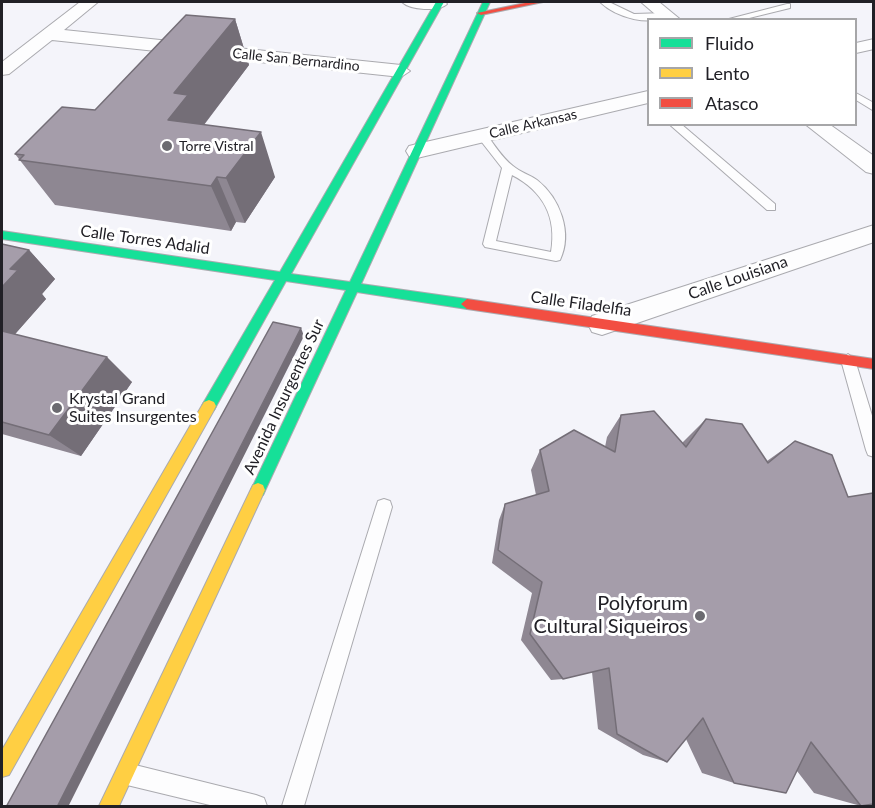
<!DOCTYPE html>
<html>
<head>
<meta charset="utf-8">
<style>
	body { margin:0 }
	#map { position:relative; width:875px; height:808px; overflow:hidden; background:#f4f4fa; font-family:Lato,sans-serif }
	canvas { display:block }
	.frame { position:absolute; inset:0; border:3px solid #212026; pointer-events:none }
	.legend { position:absolute; left:647px; top:18px; width:210px; height:108px; box-sizing:border-box; background:#fff; border:2px solid #a6a6a8; margin:0; padding:8px 10px; list-style:none; font-size:18px; color:#212026 }
	.legend li { display:flex; align-items:center; gap:12px; height:30px }
	.legend b { width:30px; border:2px solid #a6a6a8 }
</style>
</head>
<body>
<div id="map">
<canvas width="875" height="808"></canvas>
<div class="frame"></div>
<ul class="legend">
<li><b style="height:8px;background:#16e098"></b>Fluido</li>
<li><b style="height:8px;background:#ffcf43"></b>Lento</li>
<li><b style="height:8px;background:#f24e42"></b>Atasco</li>
</ul>
</div>
<script>
const ctx = document.querySelector('canvas').getContext('2d');
ctx.lineJoin = 'round';
function strokePath(path, color, width, dash) { ctx.strokeStyle = color; ctx.lineWidth = width; ctx.lineCap = dash ? 'butt' : 'round'; ctx.setLineDash(dash || []); ctx.stroke(path); }
function paint(path, color) { ctx.fillStyle = color; ctx.fill(path, 'evenodd'); }
function label(font, color, halo, rows, align = 'center') {
  ctx.font = font + ' Lato,sans-serif'; ctx.lineWidth = 6; ctx.setLineDash([]); ctx.textBaseline = 'middle'; ctx.strokeStyle = halo; ctx.fillStyle = color; for (const [text, x, y, turn = 0] of rows) {
    ctx.save(); ctx.translate(x, y); ctx.rotate((+turn || 0) * Math.PI / 180); ctx.textAlign = isNaN(turn) ? turn : align; if (halo) ctx.strokeText(text, 0, 0); ctx.fillText(text, 0, 0); ctx.restore();
  }
}
const lane = new Path2D(`
	M600 2H609L634 14 666 13 670 15C650 27 617 18 600 2Z
	M787 4H790V8L741 20H725Z
	M856 93 874 103V111L856 100Z
	M669 124H681L775 204V210H767Z
	M482 133 486 134C494 144 502 158 513 166 520 172 530 175 537 180 560 198 573 233 560 260L556 261 485 247 483 244 502 168 477 136ZM512 175C543 191 557 217 551 252L496 241Z
	M848 354 855 360 874 422V457L868 455 866 450 841 360Z
	M384 499 390 501 392 507 304 806H282L376 507 378 501Z
	M127 763 256 795 264 798 267 806H214L127 785 119 782 116 774 119 766Z`);
const street = new Path2D(`
	M80 2H98L64 30 401 65 410 71 401 77 52 40 9 74 2 75V62Z
	M402 2H445L447 4C439 12 410 10 402 2Z
	M641 2H659L681 20H662Z
	M874 39V49L856 53V43Z
	M648 91V103L417 158 409 156 406 151 409 146 417 144Z
	M805 124H829L874 156V174L866 172Z
	M874 225V242L602 335 592 332 588 324 592 316Z`);
const fast = new Path2D(`
	M436 2H444L291 274 350 282 483 2H490L361 284 467 299 473 304 467 309 357 292 263 495 258 497 253 495 251 490 346 290 286 281 214 410 209 412 204 410 202 406 204 402 275 280 2 239V231L280 272Z`);
const slow = new Path2D(`
	M209 400 214 402 216 406 214 410 9 775 2 777V750L204 402Z
	M258 483 263 485 265 490 119 806H99L253 485Z`);
const jam = new Path2D(`
	M530 2H543L481 15 477 13Z
	M467 299 874 359V369L467 309 461 304Z`);
strokePath(lane, '#aaaaaf', 2);
strokePath(street, '#aaaaaf', 2);
strokePath(fast, '#aaaaaf', 2);
strokePath(slow, '#aaaaaf', 2);
strokePath(jam, '#aaaaaf', 2);
paint(lane, '#fdfdfe');
paint(street, '#fdfdfe');
paint(fast, '#16e098');
paint(slow, '#ffcf43');
paint(jam, '#f24e42');
paint(new Path2D(`
	M235 19 249 65 204 125 275 177 245 223 236 222 231 231 55 205 15 154 95 110Z
	M2 244 29 250 55 279 42 294 46 299 15 334 132 382 81 456 2 434Z
	M621 415 682 443 706 419 767 461 795 441 861 806 814 793 797 771 734 783 702 773 686 739 667 762 643 755 598 729 592 672 563 679 551 680 521 640 532 593 492 563 499 520 505 504 536 495 531 470 540 450 605 447 607 437Z`), '#8e8792');
paint(new Path2D(`
	M235 19 249 65 202 127 168 120 174 93Z
	M261 132 275 177 245 223 226 178Z
	M217 177 236 222 231 231 211 186Z
	M29 250 55 279 42 294 46 299 2 349V287L10 269Z
	M301 328 304 336 68 807H57Z
	M107 357 132 382 81 456 49 435Z`), '#746e77');
const building = new Path2D(`
	M186 15 235 19 174 93 188 95 168 120 261 132 226 178 217 177 211 186 19 160 24 155 15 154 62 107 95 110Z
	M2 244 29 250 10 269 18 270 2 287Z
	M273 322 301 328 57 807H6Z
	M2 331 107 357 49 435 2 422Z
	M654 411 686 447 706 419 742 424 768 463 795 441 832 455 848 497 873 493V804L861 806 811 742 786 793 734 783 703 718 667 762 617 734 609 668 563 679 530 634 542 582 498 550 505 504 549 491 540 450 574 430 615 452 621 415Z`);
paint(building, '#a59daa');
strokePath(building, '#746e77', 1.5);
for (const [x, y, r, color] of [
	[167,146,6,"#6b6a70"],
	[57,408,6,"#6b6a70"],
	[700,616,6,"#6b6a70"]
]) { const dot = new Path2D(); dot.arc(x, y, r, 0, 2 * Math.PI); ctx.fillStyle = color; ctx.fill(dot); strokePath(dot, '#fff', 2); }
label('14px', '#212026', '#fff', [
	["Calle San Bernardino",296,60,6],
	["Calle Arkansas",533,124,-13]
]);
label('14px', '#212026', '#fff', [
	["Torre Vistral",179,146]
], 'left');
label('16px', '#212026', '#fff', [
	["Calle Torres Adalid",145,240,8],
	["Calle Louisiana",738,278,-19],
	["Calle Filadelfia",581,304,8],
	["Avenida Insurgentes Sur",284,397,-65]
]);
label('16px', '#212026', '#fff', [
	["Krystal Grand",69,399],
	["Suites Insurgentes",69,417]
], 'left');
label('20px', '#212026', '#fff', [
	["Polyforum",688,604],
	["Cultural Siqueiros",688,627]
], 'right');
</script>
</body>
</html>
